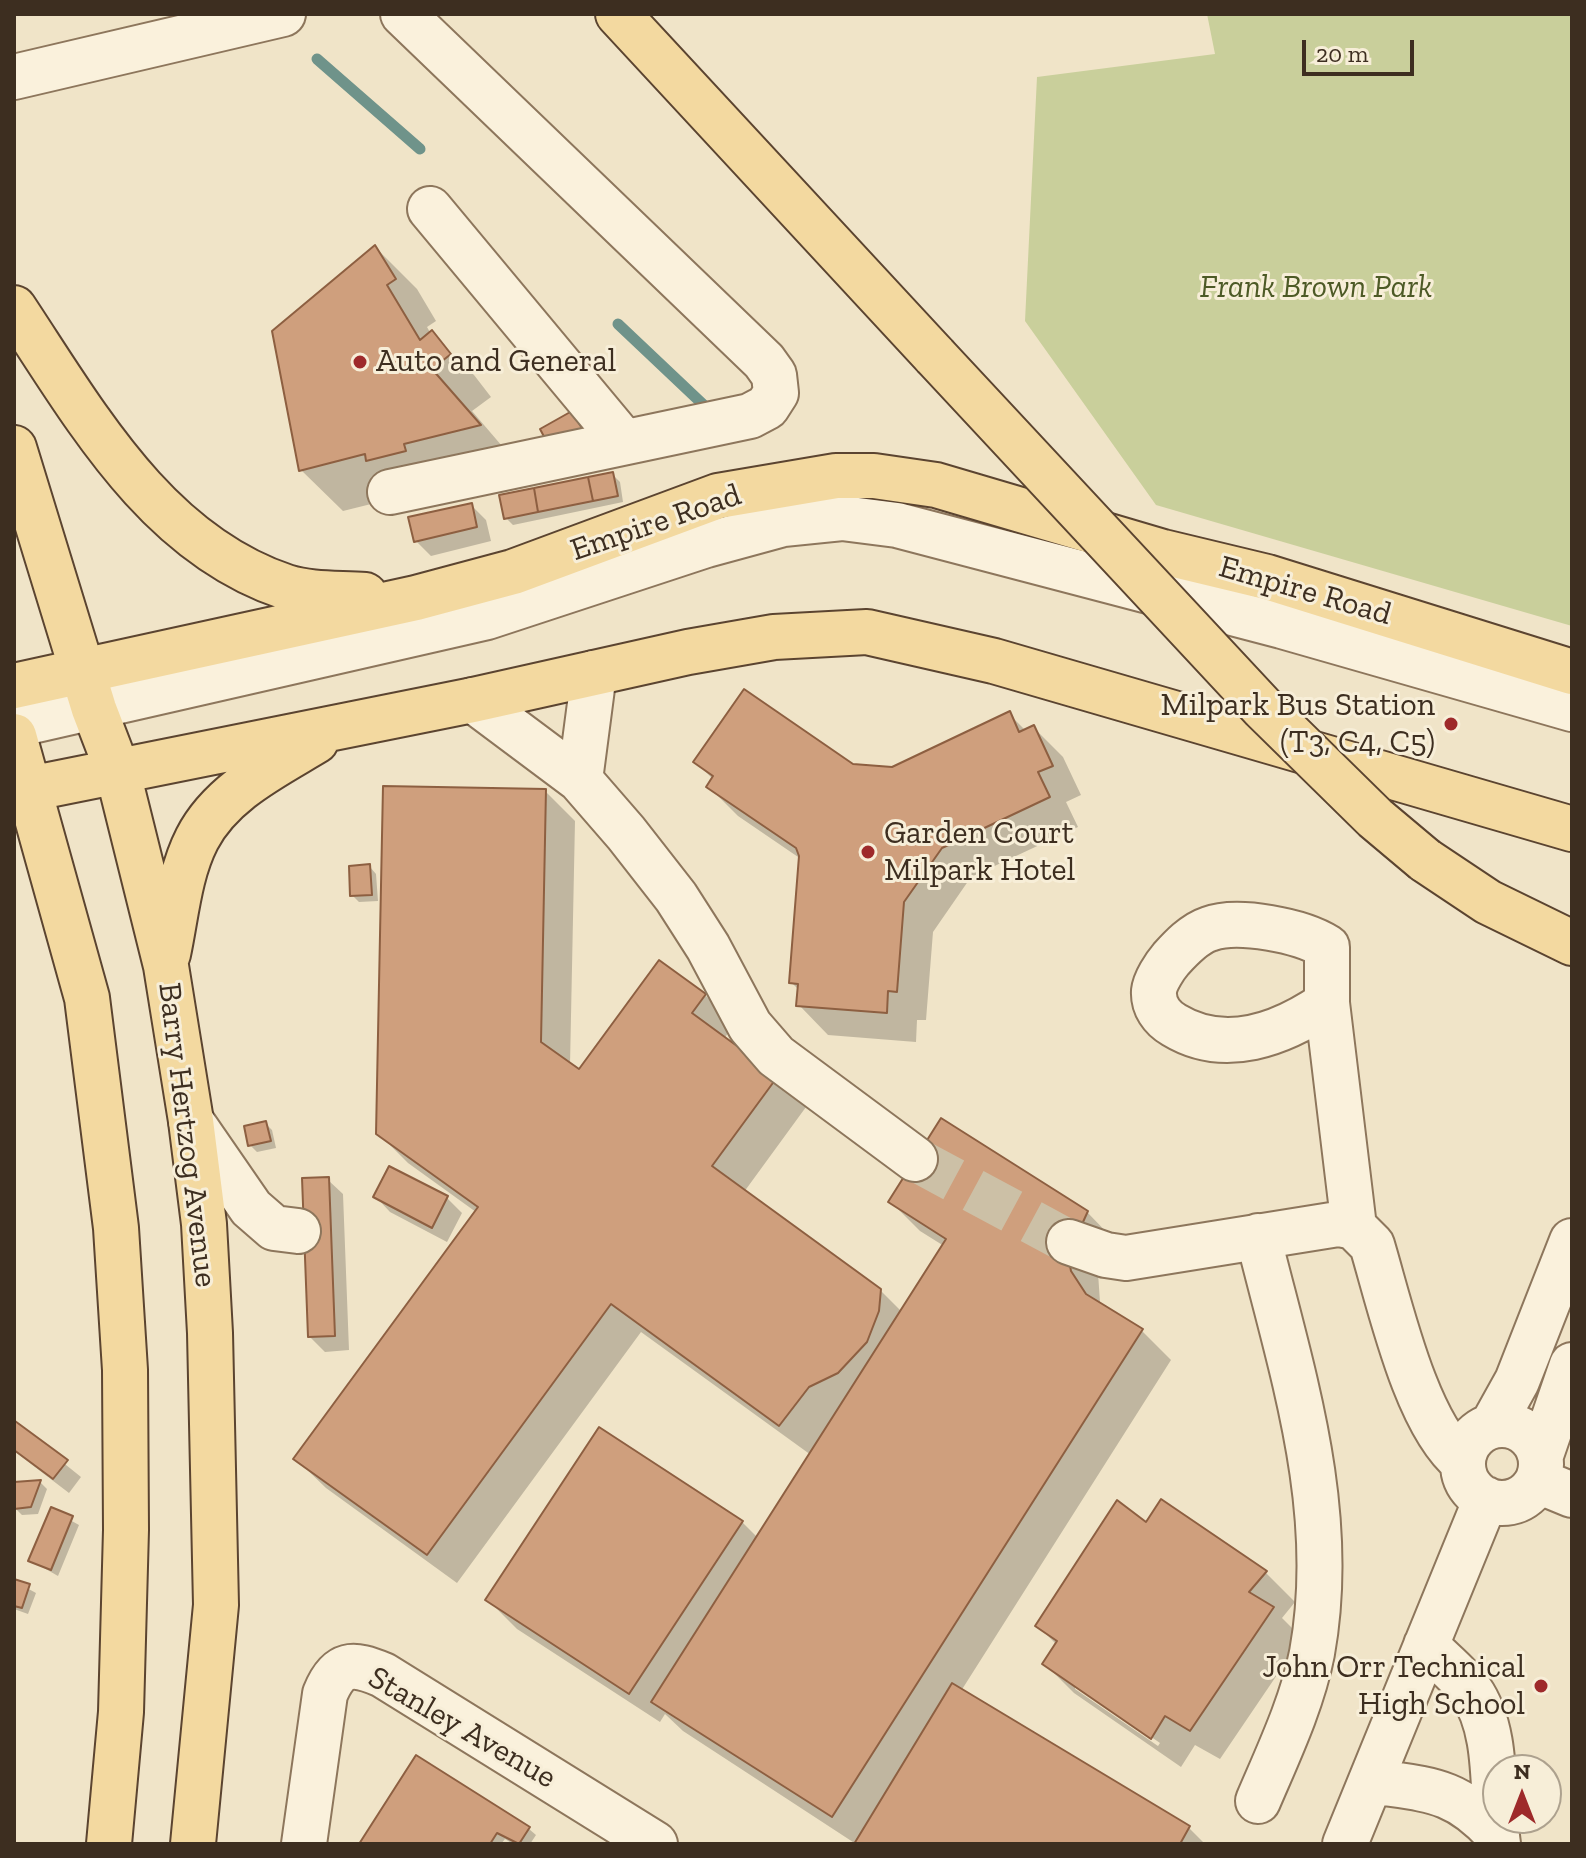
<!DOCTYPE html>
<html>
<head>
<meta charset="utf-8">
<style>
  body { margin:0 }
  #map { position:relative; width:1586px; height:1858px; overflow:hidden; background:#f0e4c8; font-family:"Zilla Slab",serif }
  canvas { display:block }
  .frame { position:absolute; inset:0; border:16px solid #3d2e20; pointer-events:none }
  .north { position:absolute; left:1482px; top:1754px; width:80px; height:80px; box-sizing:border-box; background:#f7eed8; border:2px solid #ada18e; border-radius:50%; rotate:0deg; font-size:22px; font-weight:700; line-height:32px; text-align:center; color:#3d2e20 }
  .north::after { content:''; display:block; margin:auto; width:28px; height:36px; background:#9e2a2b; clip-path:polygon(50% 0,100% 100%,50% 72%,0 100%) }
  .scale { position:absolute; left:1302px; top:40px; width:112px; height:36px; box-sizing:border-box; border:4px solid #3d2e20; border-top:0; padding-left:10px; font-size:24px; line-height:28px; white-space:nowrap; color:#3d2e20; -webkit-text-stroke:6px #f7eed8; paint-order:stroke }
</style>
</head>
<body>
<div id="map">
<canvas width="1586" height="1858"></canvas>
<div class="frame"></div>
<div class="north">N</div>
<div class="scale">20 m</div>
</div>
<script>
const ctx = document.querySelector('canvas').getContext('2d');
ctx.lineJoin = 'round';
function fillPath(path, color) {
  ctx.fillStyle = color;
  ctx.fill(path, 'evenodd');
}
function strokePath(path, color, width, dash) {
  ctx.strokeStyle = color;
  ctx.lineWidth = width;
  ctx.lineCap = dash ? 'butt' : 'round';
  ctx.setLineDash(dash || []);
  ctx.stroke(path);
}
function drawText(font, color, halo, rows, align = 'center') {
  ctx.font = font + ' "Zilla Slab",serif';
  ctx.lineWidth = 6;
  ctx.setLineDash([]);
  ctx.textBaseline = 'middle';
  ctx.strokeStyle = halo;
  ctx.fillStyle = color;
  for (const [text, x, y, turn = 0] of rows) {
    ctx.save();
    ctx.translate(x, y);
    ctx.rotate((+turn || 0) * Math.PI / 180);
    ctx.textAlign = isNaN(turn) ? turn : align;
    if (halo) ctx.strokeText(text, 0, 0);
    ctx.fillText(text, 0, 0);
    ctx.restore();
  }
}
fillPath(new Path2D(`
  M 1207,14 L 1572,14 L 1572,626 L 1156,505 L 1025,321 L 1037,77 L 1215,54 Z`), '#c9cf9b');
fillPath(new Path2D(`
  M 375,247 L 417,289 L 436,321 L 427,327 L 431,334 L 474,375 L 491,397 L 472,411 L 520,467 L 343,511 L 301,470 Z
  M 613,475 L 620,482 L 623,502 L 513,525 L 506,518 Z
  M 471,505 L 486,520 L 491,541 L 431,556 L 416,541 Z
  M 1009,714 L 1026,731 L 1033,727 L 1063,757 L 1081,795 L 1066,802 L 1078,827 L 971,877 L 933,932 L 926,1020 L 917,1020 L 916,1042 L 828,1035 L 799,1005 L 800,991 L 791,982 L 801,859 L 738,816 L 708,786 L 713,779 L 695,762 L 892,769 Z
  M 545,791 L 575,821 L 570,1065 L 579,1072 L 705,995 L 734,1024 L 724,1039 L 777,1078 L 806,1107 L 744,1192 L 880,1290 L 902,1312 L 944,1246 L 920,1231 L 890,1201 L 1087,1212 L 1116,1242 L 1098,1273 L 1100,1302 L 1142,1331 L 1171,1360 L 961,1691 L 1189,1828 L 1205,1844 L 856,1844 L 683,1731 L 665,1714 L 660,1722 L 517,1629 L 488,1600 L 742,1522 L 758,1538 L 811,1455 L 641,1332 L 457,1583 L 326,1488 L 296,1459 L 476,1212 L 408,1163 L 378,1133 Z
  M 370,867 L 376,874 L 378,901 L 359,902 L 352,895 Z
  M 265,1123 L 272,1130 L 276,1148 L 257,1152 L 250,1145 Z
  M 328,1180 L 343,1194 L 349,1350 L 325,1352 L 310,1337 Z
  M 376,1197 L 447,1198 L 462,1213 L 447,1242 L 390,1212 Z
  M 15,1424 L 81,1477 L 69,1493 L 14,1451 Z
  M 40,1482 L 47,1489 L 38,1514 L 22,1515 L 15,1508 L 14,1484 Z
  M 52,1510 L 79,1525 L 58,1576 L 30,1560 Z
  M 1146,1525 L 1265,1572 L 1295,1602 L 1282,1618 L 1302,1638 L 1220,1759 L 1195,1745 L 1181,1767 L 1074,1693 L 1045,1664 L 1057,1645 L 1038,1626 ZM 1075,1684 L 1160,1743 L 1158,1746 L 1075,1689 Z
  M 14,1581 L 36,1593 L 28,1614 L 14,1609 Z
  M 529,1829 L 536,1835 L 530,1844 L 513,1844 L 505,1839 L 501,1844 L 361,1844 Z`), '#0003');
strokePath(new Path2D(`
  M 317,59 L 420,149
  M 618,324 L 710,411`), '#6f938a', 11);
const building = new Path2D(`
  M 375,245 L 396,279 L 387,285 L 420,340 L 432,330 L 451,354 L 432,369 L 481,425 L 404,444 L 406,451 L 366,461 L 365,454 L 299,471 L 272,331 Z
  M 572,411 L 583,430 L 550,448 L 540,429 Z
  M 613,472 L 618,496 L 593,501 L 588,477 Z
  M 588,477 L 593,501 L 538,512 L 534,488 Z
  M 534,488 L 538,512 L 504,519 L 499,495 Z
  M 472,503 L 477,527 L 414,542 L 408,517 Z
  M 744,689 L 853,764 L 892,767 L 1010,711 L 1019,732 L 1034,725 L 1053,766 L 1038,772 L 1050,797 L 942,848 L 904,902 L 897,992 L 888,991 L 887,1013 L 796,1006 L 798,984 L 789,983 L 799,856 L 796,848 L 706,787 L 713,776 L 693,762 Z
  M 383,786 L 546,789 L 541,1042 L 579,1069 L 659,960 L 706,994 L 692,1013 L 778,1076 L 712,1166 L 881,1289 L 879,1311 L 867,1342 L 838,1373 L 809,1387 L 779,1426 L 611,1304 L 427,1555 L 293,1459 L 478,1207 L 376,1134 Z
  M 370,864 L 372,895 L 350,896 L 349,866 Z
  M 941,1118 L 1088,1211 L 1068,1255 L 1071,1271 L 1086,1294 L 1143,1329 L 832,1817 L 651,1702 L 946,1239 L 888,1202 Z
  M 266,1121 L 271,1141 L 248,1146 L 244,1126 Z
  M 389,1166 L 448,1196 L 432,1228 L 373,1197 Z
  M 329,1177 L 335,1336 L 308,1337 L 302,1178 Z
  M 15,1421 L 68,1460 L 53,1479 L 14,1450 Z
  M 599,1427 L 743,1521 L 629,1694 L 485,1600 Z
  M 41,1480 L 31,1507 L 14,1509 L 14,1482 Z
  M 1161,1499 L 1267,1571 L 1249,1592 L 1274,1607 L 1190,1731 L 1165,1716 L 1151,1739 L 1042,1664 L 1057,1641 L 1035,1626 L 1117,1500 L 1146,1522 Z
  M 51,1507 L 73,1516 L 51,1570 L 28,1561 Z
  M 14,1579 L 30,1584 L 22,1608 L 14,1606 Z
  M 952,1683 L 1190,1826 L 1180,1844 L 854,1844 Z
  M 416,1755 L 530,1827 L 519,1844 L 497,1833 L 490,1844 L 359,1844 Z`);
fillPath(building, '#cf9f7d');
strokePath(building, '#8d5f41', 2);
strokePath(new Path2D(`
  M 915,1159 L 1069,1242`), '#ccc0a6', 44, [44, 22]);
const minor = new Path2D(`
  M 14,77 L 283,14
  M 430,209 L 624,442
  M 390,492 L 750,416 L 767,407 L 776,393 L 774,375 L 764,361 L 403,14
  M 473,700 L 580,780 L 626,833 L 676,897 L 708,947 L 750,1026 L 776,1056 L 915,1159
  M 14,725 L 487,617 L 706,545 L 783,524 L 842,518 L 897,525 L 1282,626 L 1572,709
  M 580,780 L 594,673
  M 1327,1003 L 1327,947 C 1302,931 1238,918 1209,929 C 1194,934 1181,948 1171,959 C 1165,966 1155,981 1154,991 C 1153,1006 1162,1018 1174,1025 C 1225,1056 1282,1034 1327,1003 L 1354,1227
  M 191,1121 L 251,1208 L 274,1228 L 298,1231
  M 1258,1236 C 1292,1373 1338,1510 1312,1653 C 1302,1704 1278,1754 1258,1801
  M 1069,1242 L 1106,1255 L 1126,1258 L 1338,1224 L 1354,1227 L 1372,1245 C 1390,1305 1416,1424 1463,1462
  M1463 1464a39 39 0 1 1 78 0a39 39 0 1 1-78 0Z
  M 1492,1426 L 1517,1381 L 1572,1241
  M 1541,1455 L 1572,1365
  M 1538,1481 L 1572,1495
  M 1426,1645 C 1440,1660 1459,1674 1470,1690 C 1500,1732 1491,1796 1498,1844
  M 1371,1781 C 1428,1790 1455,1788 1496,1833
  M 304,1844 L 325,1694 C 338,1662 352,1662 383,1675 L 655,1844
  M 1345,1844 L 1486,1499`);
const major = new Path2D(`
  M 618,14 L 935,356
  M 14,308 C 85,415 156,544 286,587 C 311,595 340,593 365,595
  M 14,448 L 94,709 L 117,769 L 166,966 L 191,1121 L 204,1224 L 210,1333 L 216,1605 L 193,1844
  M 14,686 L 416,598 L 513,572 L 718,496 L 836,476 L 874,476 L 936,485 L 1163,552 L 1267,577 L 1572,672
  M 14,736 L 87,998 L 116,1228 L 125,1370 L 126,1530 L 121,1712 L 109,1844
  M 14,792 L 473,700 L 688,652 L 774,637 L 867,632 L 994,661 L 1572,829
  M 1425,860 L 1488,902 L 1572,943
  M 168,954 C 176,917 179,874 197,839 C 221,792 273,767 316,741`);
strokePath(minor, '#8d765c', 48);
strokePath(major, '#5b4430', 48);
strokePath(minor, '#faf1dc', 44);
strokePath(major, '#f3d9a0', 44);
const majorBridge = new Path2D(`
  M 935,356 L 1263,708 L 1375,818 L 1425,860`);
strokePath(majorBridge, '#5b4430', 48, []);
strokePath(majorBridge, '#f3d9a0', 44);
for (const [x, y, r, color] of [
  [360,362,8,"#9e2a2b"],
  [1451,724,8,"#9e2a2b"],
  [868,852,8,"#9e2a2b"],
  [1541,1686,8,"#9e2a2b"]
]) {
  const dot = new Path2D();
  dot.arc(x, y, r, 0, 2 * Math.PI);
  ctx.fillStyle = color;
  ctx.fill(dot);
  strokePath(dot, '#f7eed8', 3);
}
drawText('italic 32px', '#4d5a26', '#f7eed8', [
  ["Frank Brown Park",1316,288]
]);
drawText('32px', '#3d2e20', '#f7eed8', [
  ["Auto and General",376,362],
  ["Milpark Bus Station",1435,706,"right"],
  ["(T3, C4, C5)",1435,743,"right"],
  ["Garden Court",884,834],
  ["Milpark Hotel",884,871],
  ["John Orr Technical",1525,1668,"right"],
  ["High School",1525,1705,"right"]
], 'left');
drawText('32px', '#3d2e20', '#f7eed8', [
  ["Empire Road",656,523,-19],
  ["Empire Road",1305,591,16],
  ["Barry Hertzog Avenue",187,1135,83],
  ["Stanley Avenue",462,1728,30]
]);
</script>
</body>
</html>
